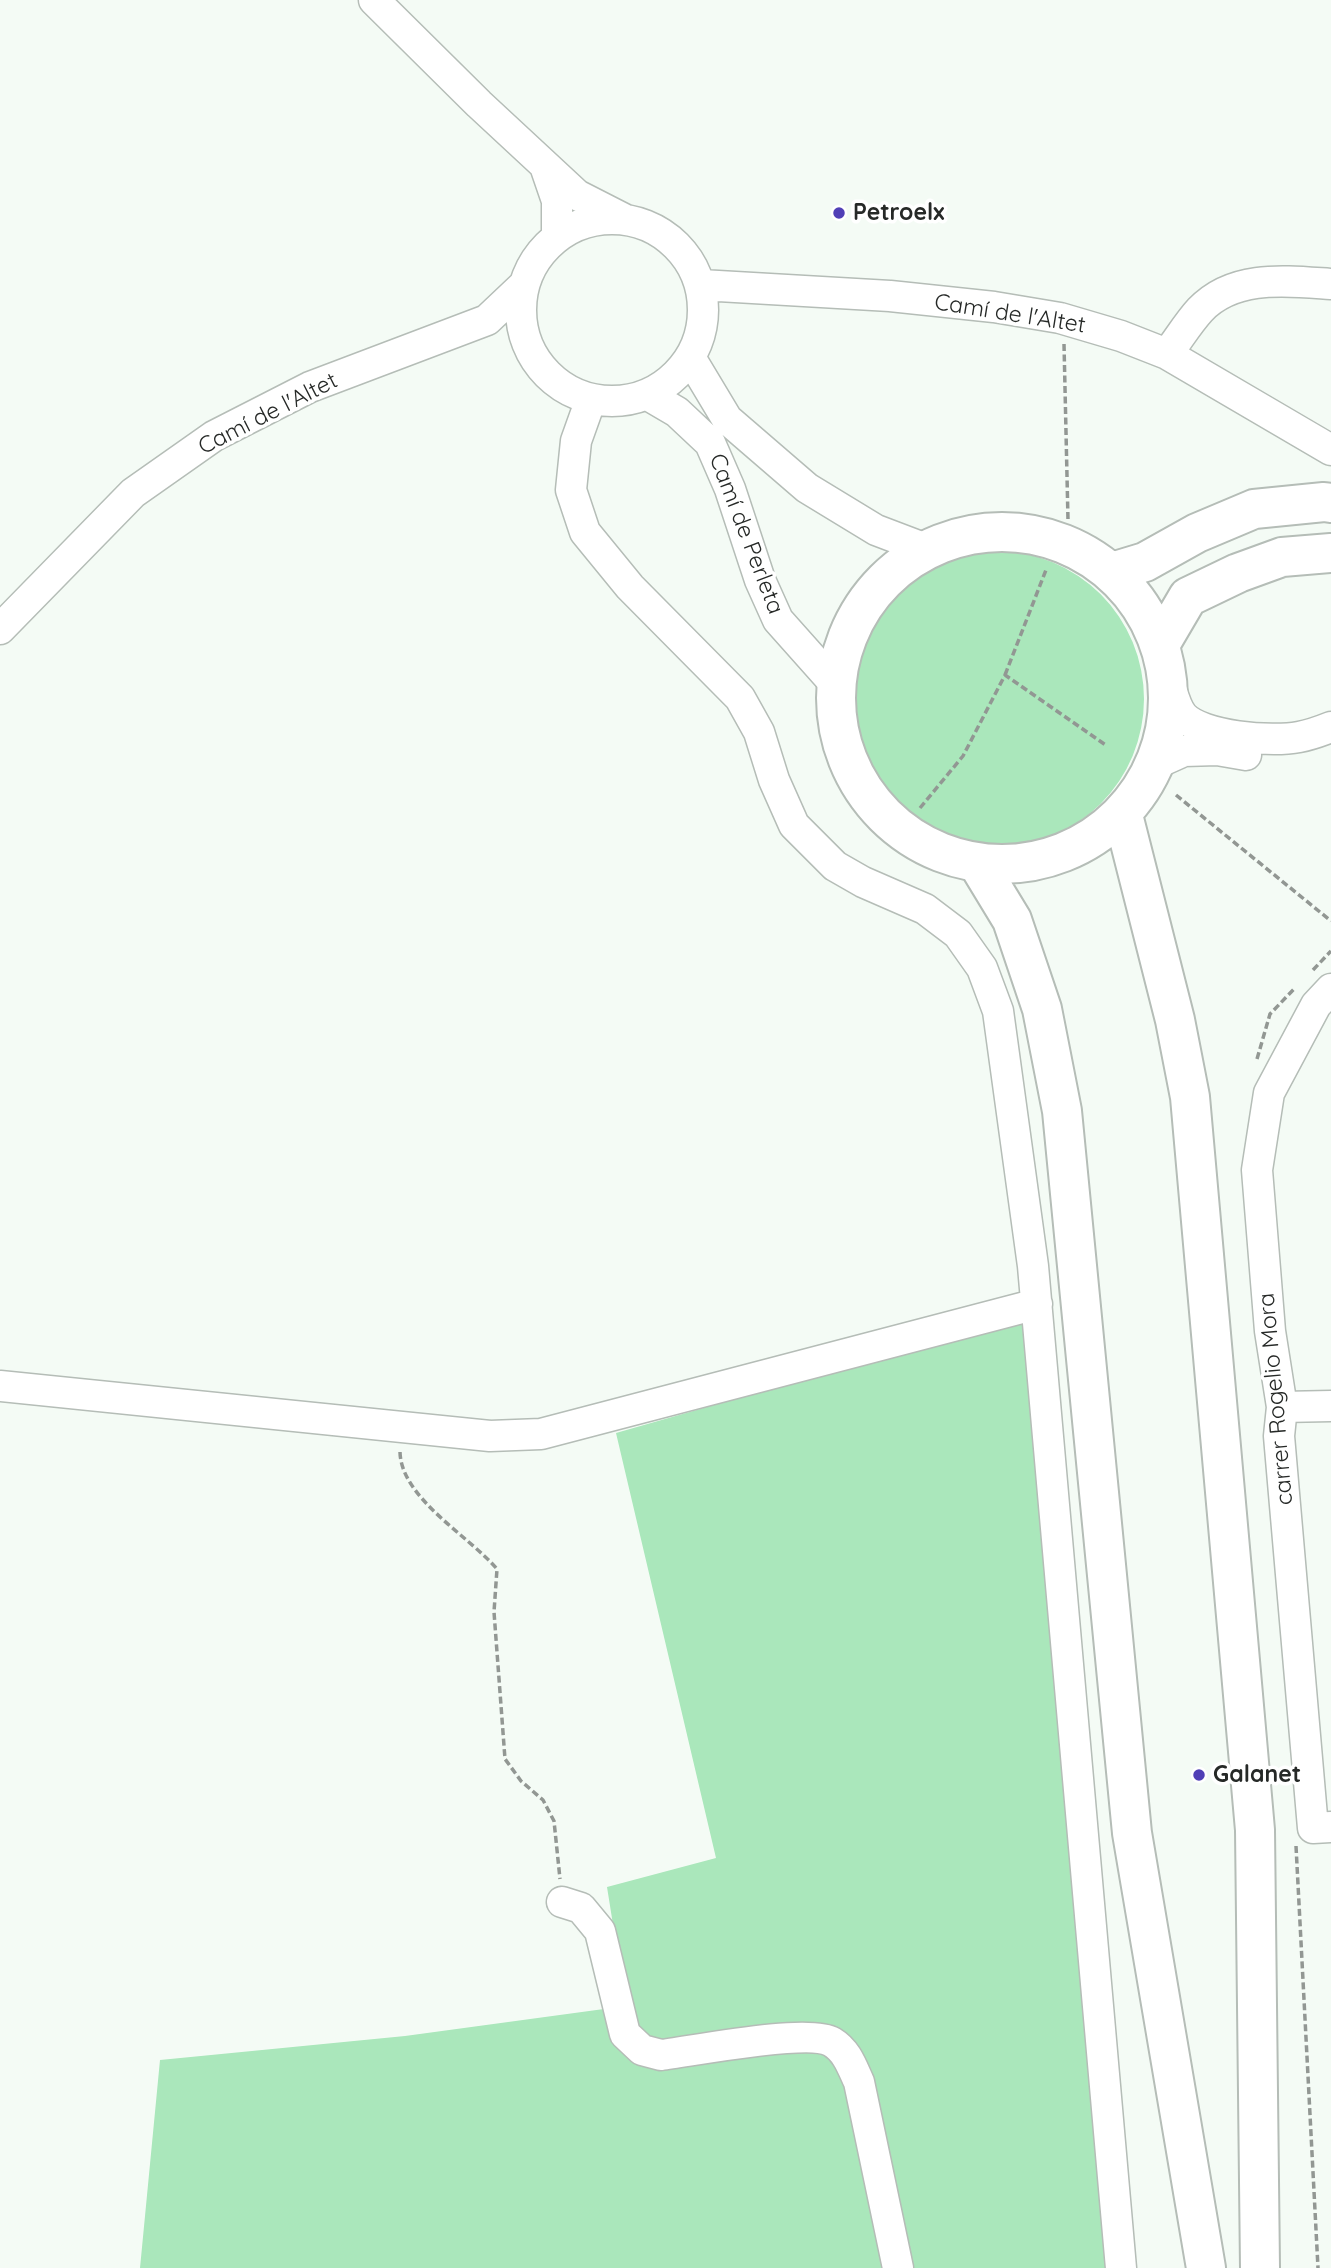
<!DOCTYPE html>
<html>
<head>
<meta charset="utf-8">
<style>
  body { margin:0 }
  canvas { display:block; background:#f4fbf5 }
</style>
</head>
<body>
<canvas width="1331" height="2268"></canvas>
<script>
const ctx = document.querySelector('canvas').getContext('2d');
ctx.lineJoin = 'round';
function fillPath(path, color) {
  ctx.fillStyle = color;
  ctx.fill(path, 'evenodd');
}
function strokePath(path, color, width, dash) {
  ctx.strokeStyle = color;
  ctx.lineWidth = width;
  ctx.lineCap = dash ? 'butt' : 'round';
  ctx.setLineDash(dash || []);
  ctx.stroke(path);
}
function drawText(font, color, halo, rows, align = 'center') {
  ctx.font = font + ' Quicksand,sans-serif';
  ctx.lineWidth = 7;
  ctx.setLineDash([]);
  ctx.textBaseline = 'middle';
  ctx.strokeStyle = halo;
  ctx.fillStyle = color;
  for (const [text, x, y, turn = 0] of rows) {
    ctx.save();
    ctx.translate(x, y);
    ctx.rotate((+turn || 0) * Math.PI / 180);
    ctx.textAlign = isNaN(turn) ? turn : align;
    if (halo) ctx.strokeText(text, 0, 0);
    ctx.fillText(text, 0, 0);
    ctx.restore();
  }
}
fillPath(new Path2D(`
  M848 699a148 148 0 1 1 296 0a148 148 0 1 1-296 0Z
  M 1026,1316 L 1110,2268 L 140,2268 L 160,2060 L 405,2036 L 626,2006 L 607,1887 L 716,1858 L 616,1433 Z`), '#aae7bb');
const minor = new Path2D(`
  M 374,0 L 479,104 L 577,195 L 624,219
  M 545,166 L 557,201 L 557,237
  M521 310a91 91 0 1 1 182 0a91 91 0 1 1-182 0Z
  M 701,285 L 890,296 L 994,307 L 1060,318 L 1121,336 L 1167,354 L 1331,450
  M 1167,354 C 1178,340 1188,323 1200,310 C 1234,274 1287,281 1331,284
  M 691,359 L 727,419 L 807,488 L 876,530 L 926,549
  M 648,395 L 677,412 L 710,443 L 730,489 L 760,580 L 778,620 L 835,684
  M 591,399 L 576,441 L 571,490 L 585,532 L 630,587 L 740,698 L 759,732 L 774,780 L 794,825 L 835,866 L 863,882 L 925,909 L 958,934 L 982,968 L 998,1011 L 1033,1266 L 1121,2268
  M 0,629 L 133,493 L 214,436 L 310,387 L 487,320 L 524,285
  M 1170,685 C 1173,695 1176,708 1183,716 C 1202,737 1272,742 1299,737 C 1310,735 1321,731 1331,727
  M 1155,764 L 1184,751 L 1217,750 L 1246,755
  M 1331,989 L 1316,1005 L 1269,1093 L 1257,1170 L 1270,1331 L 1282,1407 L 1279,1436 L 1313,1828 L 1331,1827
  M 0,1386 L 490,1436 L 541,1434 L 1037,1304
  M 1282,1407 L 1331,1406
  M 562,1902 L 581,1908 L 600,1931 L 625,2034 L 642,2050 L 661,2055 C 693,2051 809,2028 832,2042 C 847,2051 852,2067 859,2082 L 898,2268`);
const highway = new Path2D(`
  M836 698a166 166 0 1 1 332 0a166 166 0 1 1-332 0Z
  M 1112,572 L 1145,562 L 1197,533 L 1254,509 L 1324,502 L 1331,503
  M 1161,643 L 1188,597 L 1238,573 L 1282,557 L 1331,553
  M 1123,815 L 1175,1020 L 1190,1097 L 1255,1830 L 1260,2268
  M 978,864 L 1012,920 L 1042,1009 L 1062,1111 L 1132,1833 L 1206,2268`);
strokePath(minor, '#b5bdb7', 33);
strokePath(highway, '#b5bdb7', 42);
strokePath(new Path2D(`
  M 1064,344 L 1068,520
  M 1005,675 L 1046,570
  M 1176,795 L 1331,921
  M 920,808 L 963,756 L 1005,675 L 1107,746
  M 1313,970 L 1331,951
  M 1257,1059 L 1270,1014 L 1295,988
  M 400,1452 C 401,1498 469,1536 497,1569 L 494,1612 L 505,1759 L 521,1781 L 543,1800 L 554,1821 L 560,1879
  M 1296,1846 L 1318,2268`), '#929793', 3.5, [7, 3.5]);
strokePath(minor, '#fff', 30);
strokePath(highway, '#fff', 38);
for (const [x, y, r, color] of [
  [839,213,7,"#503fb6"],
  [1199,1775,7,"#503fb6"]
]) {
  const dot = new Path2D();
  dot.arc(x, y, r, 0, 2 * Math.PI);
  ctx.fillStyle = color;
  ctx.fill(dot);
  strokePath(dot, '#fff', 2.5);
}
drawText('bold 23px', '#262927', '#fff', [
  ["Petroelx",853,213],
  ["Galanet",1213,1775]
], 'left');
drawText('23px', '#262927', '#fff', [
  ["Camí de l'Altet",1010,314,9],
  ["Camí de l'Altet",268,414,-27],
  ["Camí de Perleta",746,534,69],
  ["carrer Rogelio Mora",1276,1399,-95]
]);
</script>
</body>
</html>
